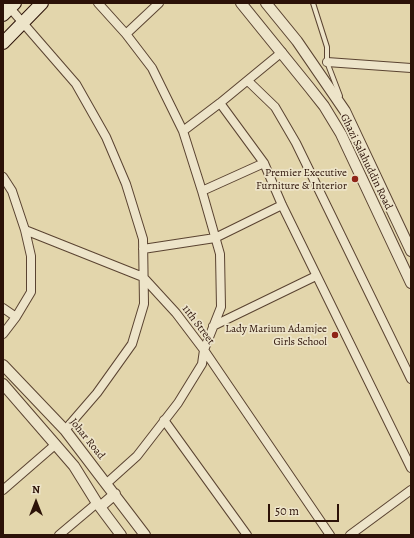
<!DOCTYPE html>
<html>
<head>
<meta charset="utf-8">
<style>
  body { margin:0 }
  #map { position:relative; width:414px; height:538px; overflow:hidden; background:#e3d6ac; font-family:Alegreya,serif }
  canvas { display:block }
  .frame { position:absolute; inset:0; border:4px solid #2c1208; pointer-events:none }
  .north { position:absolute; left:16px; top:482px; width:40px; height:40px; -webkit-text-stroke:3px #ede4c9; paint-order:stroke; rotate:0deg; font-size:11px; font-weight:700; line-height:16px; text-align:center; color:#2c1208 }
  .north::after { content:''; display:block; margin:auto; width:14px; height:18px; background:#2c1208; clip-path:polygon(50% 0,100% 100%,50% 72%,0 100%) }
  .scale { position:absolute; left:268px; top:504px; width:71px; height:18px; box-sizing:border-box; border:2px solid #2c1208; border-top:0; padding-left:5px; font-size:12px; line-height:14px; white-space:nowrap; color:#2c1208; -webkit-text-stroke:3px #ede4c9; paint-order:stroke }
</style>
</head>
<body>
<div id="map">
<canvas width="414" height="538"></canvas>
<div class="frame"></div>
<div class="north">N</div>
<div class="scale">50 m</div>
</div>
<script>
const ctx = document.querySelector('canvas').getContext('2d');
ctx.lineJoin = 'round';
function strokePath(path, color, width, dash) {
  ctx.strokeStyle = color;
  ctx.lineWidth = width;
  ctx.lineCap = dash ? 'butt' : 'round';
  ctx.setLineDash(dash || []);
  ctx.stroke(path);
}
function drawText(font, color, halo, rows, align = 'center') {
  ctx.font = font + ' Alegreya,serif';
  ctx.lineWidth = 3.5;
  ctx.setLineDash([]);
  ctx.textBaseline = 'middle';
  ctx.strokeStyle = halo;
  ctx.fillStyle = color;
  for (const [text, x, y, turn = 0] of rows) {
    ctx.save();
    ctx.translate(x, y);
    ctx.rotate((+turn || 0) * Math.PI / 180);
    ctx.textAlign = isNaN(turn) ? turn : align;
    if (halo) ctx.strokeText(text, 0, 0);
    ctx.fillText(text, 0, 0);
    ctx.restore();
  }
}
const service = new Path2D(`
  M 313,3 L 327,47 L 327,62 L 340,96`);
const minor = new Path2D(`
  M 98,3 L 126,34 L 152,68 L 183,131 L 202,191 L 220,254 L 221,307 L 204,350 L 202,364 L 178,403 L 137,456 L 107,483
  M 3,4 L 10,8 L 76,84 L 106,137 L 126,184 L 143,239 L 144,304 L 132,344 L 97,393 L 65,430
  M 126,34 L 159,3
  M 327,62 L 411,68
  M 248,81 L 275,107 L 296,143 L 411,379
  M 220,103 L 264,163 L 282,205 L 411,468
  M 183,131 L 220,103 L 282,52
  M 3,177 L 12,191 L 25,230 L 31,256 L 31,292 L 16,317 L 3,334
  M 202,191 L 264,163
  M 25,230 L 143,277 L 176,313 L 204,350 L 330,535
  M 143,249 L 215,238 L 282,205
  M 3,308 L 16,317
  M 213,326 L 316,276
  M 164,420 L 247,535
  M 3,490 L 56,444
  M 59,535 L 97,503
  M 350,535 L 411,490`);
const tertiary = new Path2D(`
  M 241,3 L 309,87 L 324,106 L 341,134 L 411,283
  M 266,3 L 297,41 L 345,111 L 411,251
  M 3,365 L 65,430 L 145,535
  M 3,384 L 74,466 L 97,503 L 121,535
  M 100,507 L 115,494`);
const secondary = new Path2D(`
  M 3,15 L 15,3
  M 3,43 L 42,3`);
strokePath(service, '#5a4331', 6);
strokePath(minor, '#5a4331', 10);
strokePath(tertiary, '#5a4331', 12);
strokePath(secondary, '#2c1208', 14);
strokePath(service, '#ede4c9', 4);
strokePath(minor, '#ede4c9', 8);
strokePath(tertiary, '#ede4c9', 10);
strokePath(secondary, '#ede4c9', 12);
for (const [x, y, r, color] of [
  [355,179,4,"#8f2418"],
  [335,335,4,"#8f2418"]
]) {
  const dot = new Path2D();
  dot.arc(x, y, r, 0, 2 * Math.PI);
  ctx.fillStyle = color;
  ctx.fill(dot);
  strokePath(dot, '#ede4c9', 1.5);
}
drawText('11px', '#2c1208', '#ede4c9', [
  ["Ghazi Salahuddin Road",366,162,64],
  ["11th Street",198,325,53],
  ["Johar Road",87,439,51]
]);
drawText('11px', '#2c1208', '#ede4c9', [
  ["Premier Executive",347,173],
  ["Furniture & Interior",347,186],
  ["Lady Marium Adamjee",327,329],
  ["Girls School",327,342]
], 'right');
</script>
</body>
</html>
